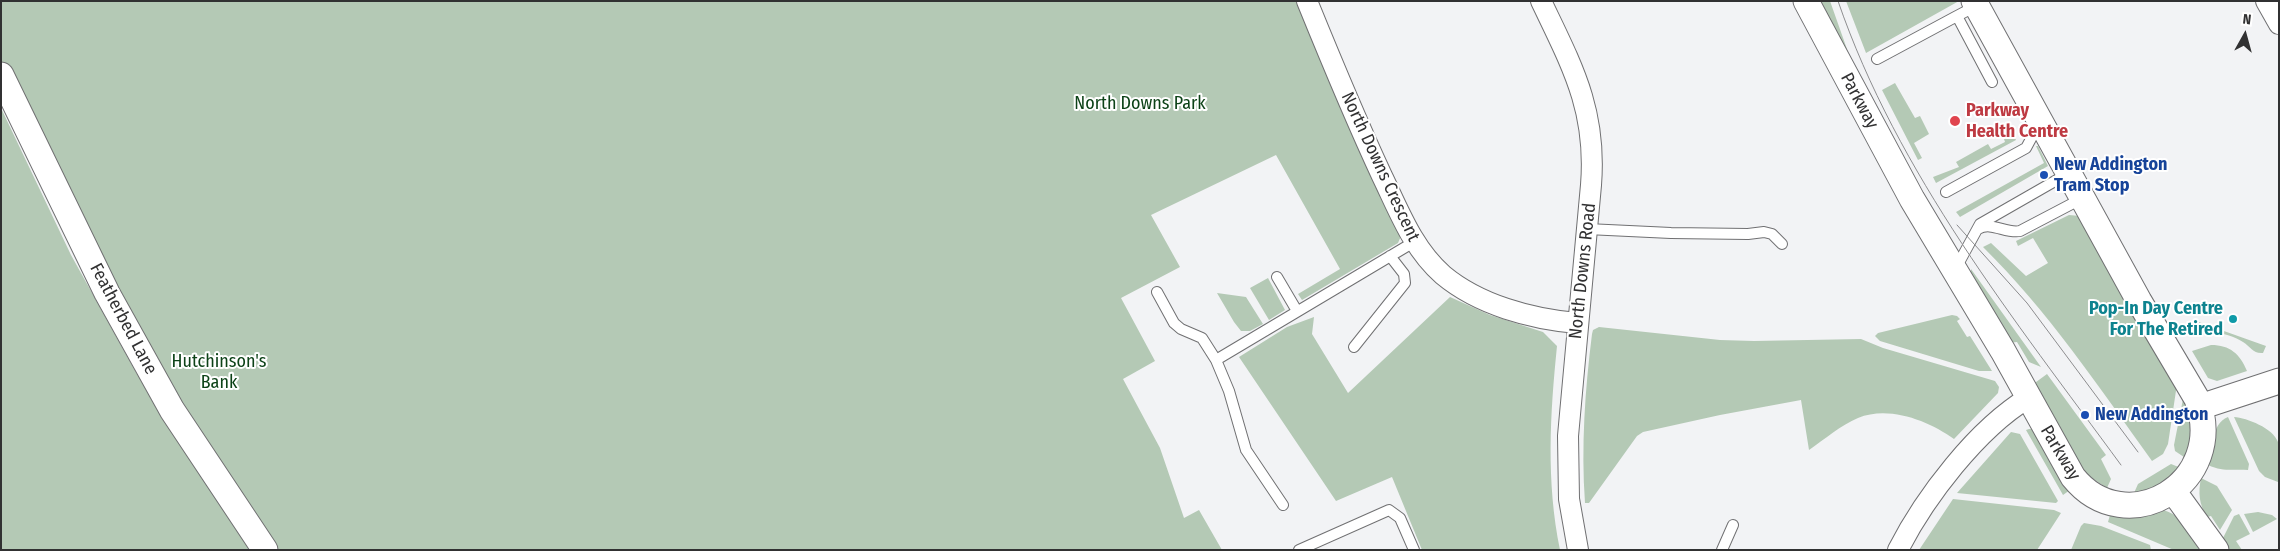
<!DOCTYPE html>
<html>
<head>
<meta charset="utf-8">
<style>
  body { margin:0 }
  #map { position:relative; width:2280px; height:551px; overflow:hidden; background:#f2f3f5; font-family:"Fira Sans Condensed",sans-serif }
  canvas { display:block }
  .frame { position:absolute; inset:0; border:2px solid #313132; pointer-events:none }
  .north { position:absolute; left:2220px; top:10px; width:50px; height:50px; -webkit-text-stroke:4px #fff; paint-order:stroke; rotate:7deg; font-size:14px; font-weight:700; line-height:20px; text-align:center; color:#313132 }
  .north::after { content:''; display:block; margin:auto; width:18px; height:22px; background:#313132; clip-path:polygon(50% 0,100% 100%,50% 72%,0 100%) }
</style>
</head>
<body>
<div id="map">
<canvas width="2280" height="551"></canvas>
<div class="frame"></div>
<div class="north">N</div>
</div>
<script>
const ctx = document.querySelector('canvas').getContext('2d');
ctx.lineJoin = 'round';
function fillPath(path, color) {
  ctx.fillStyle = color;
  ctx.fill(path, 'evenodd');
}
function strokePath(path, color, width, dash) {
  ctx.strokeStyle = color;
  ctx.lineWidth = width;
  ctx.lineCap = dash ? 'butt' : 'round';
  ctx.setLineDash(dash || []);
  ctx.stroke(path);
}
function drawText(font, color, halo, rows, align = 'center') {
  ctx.font = font + ' "Fira Sans Condensed",sans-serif';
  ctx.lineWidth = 4;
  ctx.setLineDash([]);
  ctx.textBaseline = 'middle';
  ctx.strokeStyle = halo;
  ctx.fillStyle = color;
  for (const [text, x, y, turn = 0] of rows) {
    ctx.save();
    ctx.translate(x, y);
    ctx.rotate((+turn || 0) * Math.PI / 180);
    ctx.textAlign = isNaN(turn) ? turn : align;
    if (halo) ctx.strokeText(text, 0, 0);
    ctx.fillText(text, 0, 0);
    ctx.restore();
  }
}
fillPath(new Path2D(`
  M 1,1 L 1297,1 L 1401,236 L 1398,243 L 1302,300 L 1298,294 L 1340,269 L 1276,155 L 1151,215 L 1180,267 L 1121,298 L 1155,361 L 1123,379 L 1160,448 L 1184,518 L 1199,510 L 1222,550 L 278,550 L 178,401 L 114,284 L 1,61 Z
  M 1816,1 L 1830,1 L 1848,52 L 1847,55 Z
  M 1846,1 L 1959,1 L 1866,53 Z
  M 1895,83 L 1915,118 L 1920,116 L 1929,134 L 1914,143 L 1922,158 L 1918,160 L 1882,90 Z
  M 1,108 L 71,255 L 137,374 L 252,550 L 1,550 Z
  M 2013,134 L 2016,140 L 1936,183 L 1933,177 L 1959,167 L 1956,162 L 1988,144 L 1991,149 L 2005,142 L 2004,139 Z
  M 2036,146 L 2038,146 L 2048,166 L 1960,217 L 1956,212 L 2044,163 Z
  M 2069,215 L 2080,216 L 2177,384 L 2168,444 L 2163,454 L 2152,461 C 2099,387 2048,311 1983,247 L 1991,243 L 2026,276 L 2048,263 L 2033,238 L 2018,246 L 2016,241 Z
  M 1971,269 L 2041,367 L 2029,362 L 2017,342 L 2007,343 L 1971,276 Z
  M 1268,278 L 1285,310 L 1269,320 L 1250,288 Z
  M 1217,293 L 1246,297 L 1263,324 L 1250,331 L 1241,331 L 1234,322 Z
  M 1450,297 L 1490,315 L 1543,332 L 1557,346 C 1550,415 1546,481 1560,550 L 1422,550 L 1392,477 L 1336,501 L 1239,357 L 1287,327 L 1314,317 L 1312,334 L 1348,393 Z
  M 1952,315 L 1957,316 L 1960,319 L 1957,321 L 1967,337 L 1970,336 L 1992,371 L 1979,371 L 1880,341 L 1875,336 L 1878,333 Z
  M 2193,320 L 2266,346 L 2263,353 C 2253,354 2251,347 2243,342 C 2230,334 2216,331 2201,335 Z
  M 1599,327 L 1720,340 L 1754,341 L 1861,339 L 1883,348 L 1995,381 L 1999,387 L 1998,393 L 1954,439 C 1929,421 1889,405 1858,418 C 1841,425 1825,439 1809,450 L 1801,400 L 1720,415 L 1643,432 L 1637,436 L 1589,503 L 1585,503 C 1581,446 1585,390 1592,334 L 1593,330 Z
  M 2211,345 C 2230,345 2240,354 2247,371 L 2217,381 L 2208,378 L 2192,351 Z
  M 2047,374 L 2106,455 L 2101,459 L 2111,479 L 2107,488 L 2084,473 L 2032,385 Z
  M 2183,399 C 2192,418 2197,438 2184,457 L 2175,451 L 2174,445 Z
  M 2228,417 L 2249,464 L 2248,470 C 2232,469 2223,472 2208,465 C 2214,449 2210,424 2228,417 Z
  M 2234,417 C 2247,418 2273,428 2278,442 C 2280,449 2279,473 2278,482 L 2265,477 L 2259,471 Z
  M 2029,429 L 2034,429 L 2070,490 L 2063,495 L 2026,430 Z
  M 2011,432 L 2020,434 L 2058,501 L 2056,503 L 1957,493 Z
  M 2171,464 L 2181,468 C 2167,482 2153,489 2134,493 L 2138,484 Z
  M 2201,478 L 2217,486 L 2232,510 L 2220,530 L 2211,516 L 2207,517 C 2199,504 2198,493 2201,478 Z
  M 1953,499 L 2054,510 L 2061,513 L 2037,550 L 1919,550 Z
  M 2161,510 C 2181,512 2191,535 2201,550 L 2174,550 L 2108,522 L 2110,515 Z
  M 2258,512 L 2272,515 L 2277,519 L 2253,532 L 2244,514 Z
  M 2239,514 L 2250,534 L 2236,541 L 2242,550 L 2229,550 L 2222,540 L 2234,516 Z
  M 2084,523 L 2101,526 L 2150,545 L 2151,550 L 2071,550 L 2081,526 Z`), '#b4c9b5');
const service = new Path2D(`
  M 1976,6 L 1957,16 L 1992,82
  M 1877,59 L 1957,16
  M 1946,192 L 2026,148 L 2033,135 L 2044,128
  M 1587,229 L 1671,233 L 1748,234 L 1764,232 L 1772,234 L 1782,244
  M 1978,229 C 1991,221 2006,234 2020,231 L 2083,198
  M 1956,268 L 1980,224 L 2069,173
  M 1277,277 L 1297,311
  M 1157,292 L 1174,323 L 1181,329 L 1202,338 L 1216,360
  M 1354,347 L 1405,283 L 1404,274 L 1390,256
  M 1283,505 L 1246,450 L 1229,391 L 1216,360 L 1414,242
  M 1299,550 L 1389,510 L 1400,518 L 1414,550
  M 1722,550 L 1733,525`);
const minor = new Path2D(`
  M 1307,1 C 1331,60 1355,118 1382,176 C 1399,211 1413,249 1443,275 C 1479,305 1531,319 1577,323
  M 1541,1 C 1572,66 1597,110 1591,185 L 1568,436 L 1569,499 L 1578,550
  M 2266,1 L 2279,24
  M 1898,550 C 1925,497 1977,429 2028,398`);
const tertiary = new Path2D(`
  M 1806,1 L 1912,199 L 2003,351 L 2073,477 C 2126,543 2229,483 2197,399 L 2139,301 L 1974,1
  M 1,75 L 107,293 L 172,410 L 265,550
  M 2200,407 L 2279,381
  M 2174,492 L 2216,550`);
strokePath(service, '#707072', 12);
strokePath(minor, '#707072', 22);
strokePath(tertiary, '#707072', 27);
strokePath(service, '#fff', 10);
strokePath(minor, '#fff', 20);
strokePath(tertiary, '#fff', 25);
strokePath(new Path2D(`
  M 1838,1 C 1898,175 2014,319 2121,465
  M 1957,225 L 2027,303 L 2138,452`), '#8d8d8f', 1);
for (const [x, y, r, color] of [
  [1955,121,6,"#e0444e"],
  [2044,175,5,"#1a4fb4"],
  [2233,319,5,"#0f9aa8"],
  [2085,415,5,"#1a4fb4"]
]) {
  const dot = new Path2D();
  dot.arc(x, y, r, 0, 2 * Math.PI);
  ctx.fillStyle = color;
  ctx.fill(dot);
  strokePath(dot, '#fff', 2);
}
drawText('18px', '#313132', '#fff', [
  ["Parkway",1859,101,62],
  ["North Downs Crescent",1380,167,65],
  ["North Downs Road",1583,271,-84],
  ["Featherbed Lane",123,319,62],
  ["Parkway",2060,453,59]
]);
drawText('18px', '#0c4217', '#fff', [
  ["North Downs Park",1140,104],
  ["Hutchinson's",219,362],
  ["Bank",219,383]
]);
drawText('bold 18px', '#be3a42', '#fff', [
  ["Parkway",1966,111],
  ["Health Centre",1966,132]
], 'left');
drawText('bold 18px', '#164399', '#fff', [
  ["New Addington",2054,165],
  ["Tram Stop",2054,186],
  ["New Addington",2095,415]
], 'left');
drawText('bold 18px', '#0d838f', '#fff', [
  ["Pop-In Day Centre",2223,309],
  ["For The Retired",2223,330]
], 'right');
</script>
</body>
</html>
